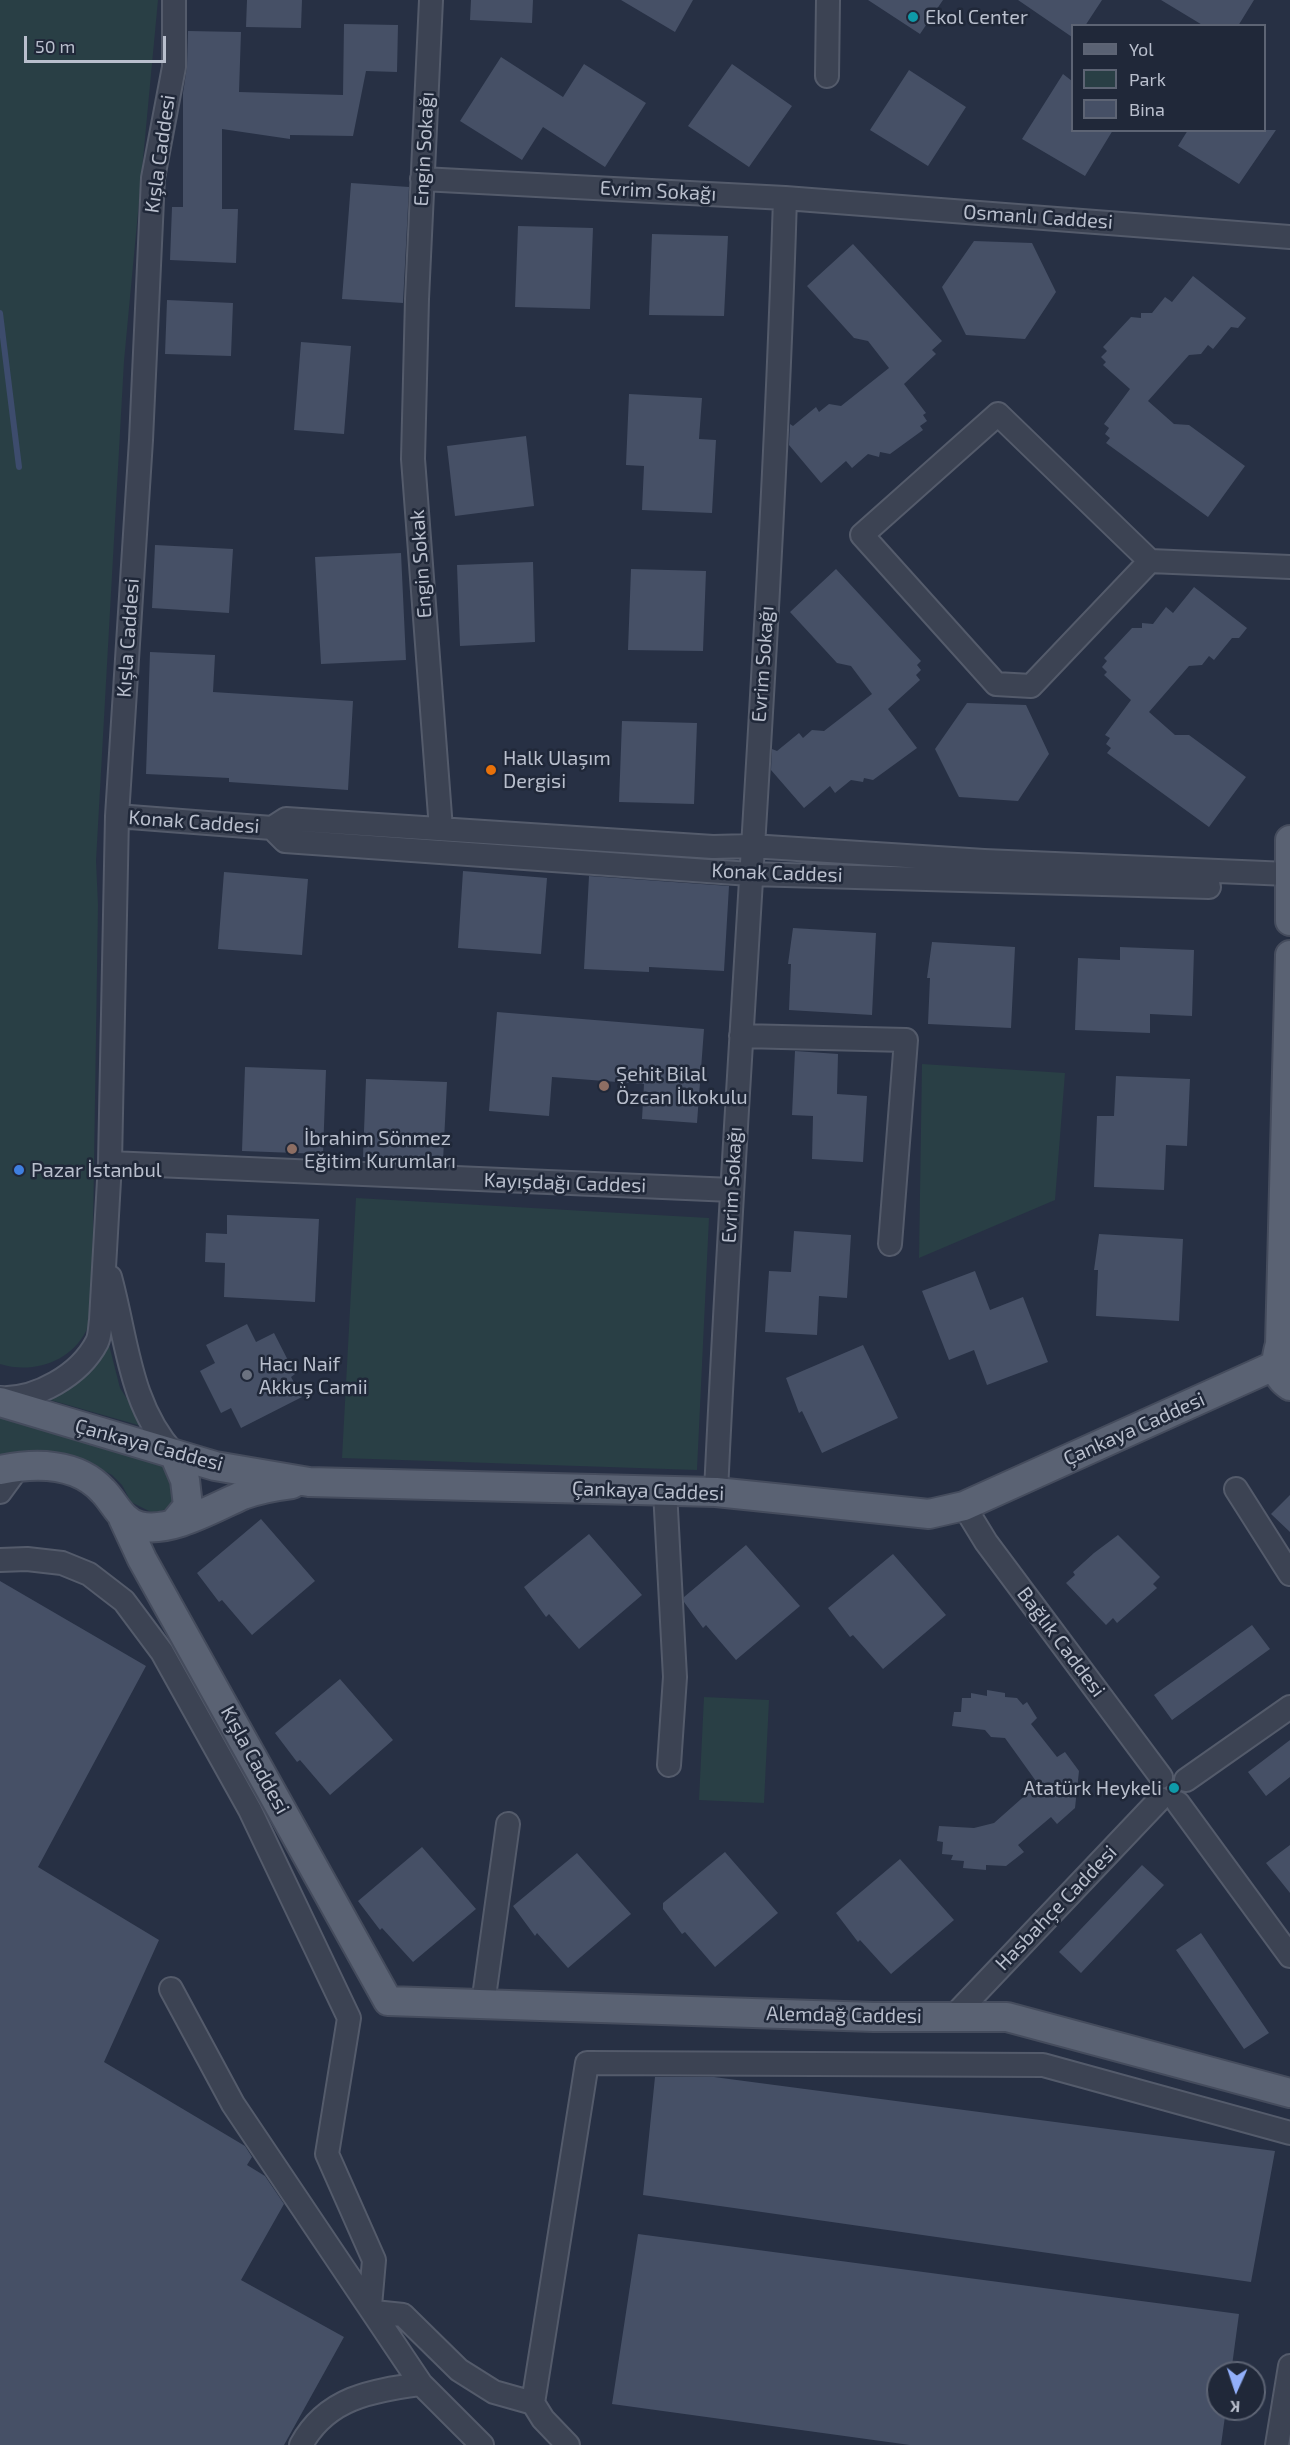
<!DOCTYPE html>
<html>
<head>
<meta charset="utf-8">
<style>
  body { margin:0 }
  #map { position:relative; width:1290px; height:2445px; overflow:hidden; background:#273044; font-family:"Exo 2",sans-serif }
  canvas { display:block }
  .legend { position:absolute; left:1071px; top:24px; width:195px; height:108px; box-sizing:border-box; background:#202839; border:2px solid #5d6474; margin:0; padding:8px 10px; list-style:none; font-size:18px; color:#b9bfcd }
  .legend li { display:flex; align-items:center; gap:12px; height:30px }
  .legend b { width:30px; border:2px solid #5d6474 }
  .north { position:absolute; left:1206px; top:2361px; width:60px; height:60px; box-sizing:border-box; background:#202839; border:2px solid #5d6474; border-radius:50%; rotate:183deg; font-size:16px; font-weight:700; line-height:24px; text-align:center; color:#b9bfcd }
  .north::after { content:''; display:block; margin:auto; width:21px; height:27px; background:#92aff9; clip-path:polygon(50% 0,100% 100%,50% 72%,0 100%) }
  .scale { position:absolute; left:24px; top:36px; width:142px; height:27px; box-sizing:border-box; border:3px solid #b9bfcd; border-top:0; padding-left:8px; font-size:18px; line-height:21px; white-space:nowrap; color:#b9bfcd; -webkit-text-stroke:4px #202839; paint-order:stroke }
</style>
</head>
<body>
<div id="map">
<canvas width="1290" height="2445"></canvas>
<ul class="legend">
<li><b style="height:8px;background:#5a6273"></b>Yol</li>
<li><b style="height:16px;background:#293f45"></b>Park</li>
<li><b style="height:16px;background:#465066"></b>Bina</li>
</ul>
<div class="north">K</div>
<div class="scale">50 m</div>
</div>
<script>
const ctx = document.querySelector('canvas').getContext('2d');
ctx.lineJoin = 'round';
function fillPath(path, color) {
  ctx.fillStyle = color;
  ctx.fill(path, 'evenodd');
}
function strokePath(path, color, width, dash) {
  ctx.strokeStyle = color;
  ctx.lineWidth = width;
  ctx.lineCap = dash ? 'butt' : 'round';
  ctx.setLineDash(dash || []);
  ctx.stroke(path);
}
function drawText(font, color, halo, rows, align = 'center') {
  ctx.font = font + ' "Exo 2",sans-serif';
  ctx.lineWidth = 5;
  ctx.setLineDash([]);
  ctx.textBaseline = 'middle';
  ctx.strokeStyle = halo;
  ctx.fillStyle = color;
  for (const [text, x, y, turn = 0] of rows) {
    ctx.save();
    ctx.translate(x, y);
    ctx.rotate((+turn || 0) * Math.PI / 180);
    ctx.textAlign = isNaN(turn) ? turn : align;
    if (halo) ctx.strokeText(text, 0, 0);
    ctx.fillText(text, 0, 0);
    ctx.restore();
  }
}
fillPath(new Path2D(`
  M 0,0 L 158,0 L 124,361 L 96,861 L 98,905 L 92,1293 C 91,1304 91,1322 86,1331 C 70,1363 31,1374 0,1364 Z
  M 922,1064 L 1065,1073 L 1055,1200 L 919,1258 Z
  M 356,1198 L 709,1218 L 697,1470 L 342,1458 Z
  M 104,1337 L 107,1337 L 120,1388 L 145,1427 L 40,1397 L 89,1372 Z
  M 0,1416 L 166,1467 L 178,1487 L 173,1504 L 167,1509 L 153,1513 L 131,1502 L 122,1485 L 112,1475 L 80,1458 L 66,1455 L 0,1461 Z
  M 704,1697 L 769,1700 L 764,1803 L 699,1800 Z`), '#293f45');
strokePath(new Path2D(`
  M 0,313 L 19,467`), '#3d4c6d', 6);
fillPath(new Path2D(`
  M 247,0 L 302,0 L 301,28 L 246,27 Z
  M 471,0 L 533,0 L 532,23 L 470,20 Z
  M 621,0 L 693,0 L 675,32 Z
  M 868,0 L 943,0 L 920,34 Z
  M 1018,0 L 1102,0 L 1085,26 L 1072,26 L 1072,37 Z
  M 1161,0 L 1254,0 L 1238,26 L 1204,26 Z
  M 344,24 L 398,25 L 397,72 L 366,71 L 353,136 L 290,135 L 290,139 L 222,129 L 222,209 L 238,209 L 236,263 L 170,260 L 172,207 L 183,207 L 183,93 L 187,67 L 188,31 L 241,32 L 239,92 L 343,95 Z
  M 501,57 L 563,97 L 584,64 L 646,103 L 605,167 L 543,127 L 522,160 L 460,121 Z
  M 732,64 L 792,106 L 749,167 L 688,126 Z
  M 909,70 L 966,107 L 928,166 L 870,130 Z
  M 1063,74 L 1072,81 L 1072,130 L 1113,130 L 1085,176 L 1022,139 Z
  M 1188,130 L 1276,130 L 1239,184 L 1178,146 Z
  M 351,183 L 409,187 L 403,303 L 342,299 Z
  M 518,226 L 593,228 L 590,309 L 515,307 Z
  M 652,234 L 728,236 L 724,316 L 649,315 Z
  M 974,241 L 1032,243 L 1056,292 L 1025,339 L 966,335 L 942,287 Z
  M 853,244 L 942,341 L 932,350 L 936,354 L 904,384 L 926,413 L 923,415 L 927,421 L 920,426 L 923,430 L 890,454 L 880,452 L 879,457 L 868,454 L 852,468 L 846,461 L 821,483 L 789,445 L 790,424 L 793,426 L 816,407 L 819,412 L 829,404 L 841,406 L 889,368 L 868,341 L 854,338 L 807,286 Z
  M 1193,276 L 1246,318 L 1238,328 L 1231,327 L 1213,349 L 1208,345 L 1201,354 L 1189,355 L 1148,401 L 1174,424 L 1189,425 L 1245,466 L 1208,517 L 1106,443 L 1110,438 L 1105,434 L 1109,428 L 1104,424 L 1130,389 L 1103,365 L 1106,362 L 1101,357 L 1107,351 L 1103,347 L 1131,317 L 1141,318 L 1141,313 L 1152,313 L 1165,297 L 1172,302 Z
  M 167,300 L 233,303 L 231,356 L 165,354 Z
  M 301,342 L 351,346 L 344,434 L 294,430 Z
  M 629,394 L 702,398 L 699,439 L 716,440 L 712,513 L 642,510 L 644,466 L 626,465 Z
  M 526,436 L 534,506 L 455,516 L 447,446 Z
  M 155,545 L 233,549 L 229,613 L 152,608 Z
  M 401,553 L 406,660 L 321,664 L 315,557 Z
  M 533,562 L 535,642 L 460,646 L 457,565 Z
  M 631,569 L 706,571 L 703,651 L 628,650 Z
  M 836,569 L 921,661 L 917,665 L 921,670 L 916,675 L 920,680 L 888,709 L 917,748 L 873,780 L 864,778 L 863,782 L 851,780 L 835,793 L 830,786 L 804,808 L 771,770 L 772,749 L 777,751 L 799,733 L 803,738 L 812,730 L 824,731 L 872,694 L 851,666 L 837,663 L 790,612 Z
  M 1194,587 L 1247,628 L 1239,638 L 1232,638 L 1214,660 L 1209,656 L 1202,665 L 1189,666 L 1149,712 L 1175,735 L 1189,735 L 1246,777 L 1209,827 L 1107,753 L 1111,748 L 1106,744 L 1110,738 L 1105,735 L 1131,700 L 1104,675 L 1107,672 L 1102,667 L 1107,661 L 1104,658 L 1132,628 L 1142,628 L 1142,623 L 1153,624 L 1166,607 L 1173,613 Z
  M 150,652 L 215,655 L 213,692 L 353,701 L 348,790 L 229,782 L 229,778 L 146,774 Z
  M 967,703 L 1026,705 L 1049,754 L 1018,801 L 959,797 L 935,749 Z
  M 622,721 L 697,723 L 694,804 L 619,802 Z
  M 463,871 L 547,878 L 541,954 L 458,948 Z
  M 224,872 L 308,879 L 302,955 L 218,949 Z
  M 589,876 L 729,886 L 724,971 L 649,967 L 649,972 L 584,969 Z
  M 793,928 L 876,933 L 872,1015 L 789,1010 L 791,964 L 788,964 Z
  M 932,942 L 1015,947 L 1011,1028 L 928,1024 L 930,978 L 927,978 Z
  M 1120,947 L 1194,950 L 1192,1016 L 1150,1014 L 1150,1033 L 1075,1030 L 1078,958 L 1120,960 Z
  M 497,1012 L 704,1029 L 697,1123 L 642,1119 L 644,1084 L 552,1077 L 549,1116 L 489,1111 Z
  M 795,1051 L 838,1054 L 837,1094 L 867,1096 L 863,1162 L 812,1159 L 813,1116 L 792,1115 Z
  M 245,1067 L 326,1070 L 323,1154 L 242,1151 Z
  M 1116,1076 L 1190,1079 L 1187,1146 L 1166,1145 L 1164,1190 L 1094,1187 L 1097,1116 L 1114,1116 Z
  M 366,1079 L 447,1082 L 443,1161 L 363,1157 Z
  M 227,1215 L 319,1219 L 315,1302 L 224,1297 L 225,1263 L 205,1262 L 206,1233 L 227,1234 Z
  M 794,1231 L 851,1235 L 847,1298 L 819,1296 L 817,1335 L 765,1332 L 769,1271 L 791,1272 Z
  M 1099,1234 L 1183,1239 L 1179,1321 L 1096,1316 L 1098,1270 L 1094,1270 Z
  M 975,1271 L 990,1310 L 1023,1297 L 1048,1362 L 987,1385 L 974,1350 L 949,1360 L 922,1291 Z
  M 247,1324 L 256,1342 L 274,1333 L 295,1374 L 291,1377 L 302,1397 L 241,1428 L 231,1408 L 221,1413 L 200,1371 L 215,1363 L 206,1345 Z
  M 863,1345 L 898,1418 L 822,1453 L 802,1411 L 799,1413 L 786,1378 Z
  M 1290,1495 L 1290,1532 L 1271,1514 Z
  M 261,1519 L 315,1581 L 252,1635 L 222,1600 L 219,1602 L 197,1573 Z
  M 589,1534 L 642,1595 L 579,1649 L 549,1614 L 546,1617 L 524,1587 Z
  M 1118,1535 L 1160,1577 L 1153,1584 L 1157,1588 L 1140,1603 L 1117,1623 L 1113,1618 L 1106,1625 L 1066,1583 L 1075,1575 L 1073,1572 L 1094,1553 Z
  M 746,1545 L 800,1606 L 736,1660 L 706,1625 L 703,1628 L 684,1602 L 684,1597 Z
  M 893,1554 L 946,1615 L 883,1669 L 853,1635 L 850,1637 L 828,1608 Z
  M 0,1581 L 146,1666 L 38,1867 L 159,1940 L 104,2062 L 245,2146 L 252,2157 L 247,2165 L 265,2176 L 284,2204 L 241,2280 L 344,2337 L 284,2445 L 0,2445 Z
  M 1252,1625 L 1270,1649 L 1172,1720 L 1154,1695 Z
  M 340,1679 L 393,1740 L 330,1795 L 300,1760 L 297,1762 L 275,1733 Z
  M 987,1690 L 1005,1693 L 1005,1697 L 1017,1698 L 1023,1705 L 1027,1702 L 1037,1718 L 1031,1724 L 1057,1757 L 1065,1752 L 1079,1771 L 1075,1808 L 1057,1824 L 1051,1817 L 1018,1845 L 1024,1852 L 1006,1866 L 986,1865 L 986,1870 L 963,1868 L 964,1861 L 951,1860 L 953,1855 L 942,1854 L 943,1842 L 937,1841 L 939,1826 L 974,1828 L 994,1823 L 1038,1784 L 1005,1738 L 991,1737 L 985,1730 L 952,1726 L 954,1712 L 961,1712 L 962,1698 L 971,1698 L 971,1693 L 987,1696 Z
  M 1290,1740 L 1290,1777 L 1266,1796 L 1248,1772 Z
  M 1290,1845 L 1290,1893 L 1266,1863 Z
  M 422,1847 L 476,1909 L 413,1962 L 382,1928 L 380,1930 L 358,1901 Z
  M 725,1852 L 778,1913 L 715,1967 L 685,1932 L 682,1934 L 663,1909 L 663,1903 Z
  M 577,1853 L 631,1914 L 568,1968 L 537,1933 L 535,1936 L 513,1906 Z
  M 900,1859 L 954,1920 L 891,1974 L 860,1940 L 858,1942 L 836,1913 Z
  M 1142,1865 L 1164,1885 L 1081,1973 L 1059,1952 Z
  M 1201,1933 L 1269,2033 L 1244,2049 L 1176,1950 Z
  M 655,2077 L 714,2077 L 1275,2151 L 1251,2282 L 643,2195 Z
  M 638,2234 L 1239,2314 L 1231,2373 L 1218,2373 L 1218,2409 L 1226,2409 L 1221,2445 L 910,2445 L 612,2404 Z`), '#465066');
const minor = new Path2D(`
  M 431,0 L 417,299 L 413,459 L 441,829
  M 827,76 L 828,0
  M 422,179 L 785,198 L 1290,237
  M 1150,561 L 1031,686 L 996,684 L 862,535 L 998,414 L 1150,561 L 1290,567
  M 117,816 L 272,828 L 286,819 L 713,847 L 751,846 L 984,861 L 1288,874
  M 272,828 L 285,841 L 750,874 L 1209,887
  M 741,1036 L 906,1040 L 890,1244
  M 110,1163 L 732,1190
  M 110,1277 C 127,1339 129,1404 174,1454
  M 0,1398 C 36,1400 80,1375 97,1342 C 100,1336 100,1327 101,1320 L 110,1163 L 117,816 L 141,440 L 153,178 L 174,67 L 174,0
  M 1236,1489 L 1290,1574
  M 665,1491 L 675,1677 L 669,1765
  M 0,1492 L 19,1466
  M 716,1492 C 736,1061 772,630 785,198
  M 964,1506 L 986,1542 L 1161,1777
  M 0,1560 L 27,1559 L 62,1563 L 89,1574 L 124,1601 L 162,1652 L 250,1810 L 349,2018 L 327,2154 L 374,2260 L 370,2306
  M 1186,1780 L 1290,1707
  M 1178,1803 L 1290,1956
  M 171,1989 L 233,2104 L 421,2384 L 482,2445
  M 483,2004 L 508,1824
  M 953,2017 L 1160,1799
  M 374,2312 L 403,2315 L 459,2370 L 494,2392 L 533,2403 L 543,2419 L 568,2445
  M 533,2403 L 587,2063 L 1043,2065 L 1290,2133
  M 301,2445 C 327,2397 372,2391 421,2384
  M 1277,2445 L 1290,2366`);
const major = new Path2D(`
  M 1290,840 L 1290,921
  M 1290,955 L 1280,1344 C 1275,1361 1273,1375 1290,1386
  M 0,1402 L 215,1466 L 309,1482 L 716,1492 L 929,1514 L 964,1506 L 1276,1365
  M 174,1454 L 185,1480 L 188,1506 L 175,1522
  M 0,1470 C 34,1463 77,1462 103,1491 C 115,1503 121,1521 139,1526 C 170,1534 215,1507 243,1495 C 258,1489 276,1486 292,1484
  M 123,1518 L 142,1559 L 388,2001 L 874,2017 L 1007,2017 L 1290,2093`);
strokePath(minor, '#545b6b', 26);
strokePath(major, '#454c5d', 32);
strokePath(minor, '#3c4353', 22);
strokePath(major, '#5a6273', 28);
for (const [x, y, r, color] of [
  [913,17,6,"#0f9aa8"],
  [491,770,6,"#e8710a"],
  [604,1086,6,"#8d6e63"],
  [292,1149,6,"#8d6e63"],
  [19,1170,6,"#3f7fe0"],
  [247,1375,6,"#6b7280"],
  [1174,1788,6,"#0f9aa8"]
]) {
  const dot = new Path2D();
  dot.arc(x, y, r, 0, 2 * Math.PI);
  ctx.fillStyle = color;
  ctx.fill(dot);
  strokePath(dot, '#202839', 2);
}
drawText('20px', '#b9bfcd', '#202839', [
  ["Ekol Center",925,17],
  ["Halk Ulaşım",503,758],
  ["Dergisi",503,781],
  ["Şehit Bilal",616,1074],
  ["Özcan İlkokulu",616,1097],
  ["İbrahim Sönmez",304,1138],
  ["Eğitim Kurumları",304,1161],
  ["Pazar İstanbul",31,1170],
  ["Hacı Naif",259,1364],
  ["Akkuş Camii",259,1387],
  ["Atatürk Heykeli",1162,1788,"right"]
], 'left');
drawText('20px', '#b9bfcd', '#202839', [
  ["Engin Sokağı",424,149,-87],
  ["Kışla Caddesi",160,154,-82],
  ["Evrim Sokağı",658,191,3],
  ["Osmanlı Caddesi",1038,217,4],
  ["Engin Sokak",421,564,-94],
  ["Kışla Caddesi",128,638,-86],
  ["Evrim Sokağı",763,664,-86],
  ["Konak Caddesi",194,822,4],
  ["Konak Caddesi",777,873,2],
  ["Kayışdağı Caddesi",565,1183,2],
  ["Evrim Sokağı",732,1185,-87],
  ["Çankaya Caddesi",1134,1429,-24],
  ["Çankaya Caddesi",149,1445,15],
  ["Çankaya Caddesi",648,1491,2],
  ["Bağlık Caddesi",1061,1642,53],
  ["Kışla Caddesi",255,1760,61],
  ["Hasbahçe Caddesi",1056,1908,-46],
  ["Alemdağ Caddesi",844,2015,1]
]);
</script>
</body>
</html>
